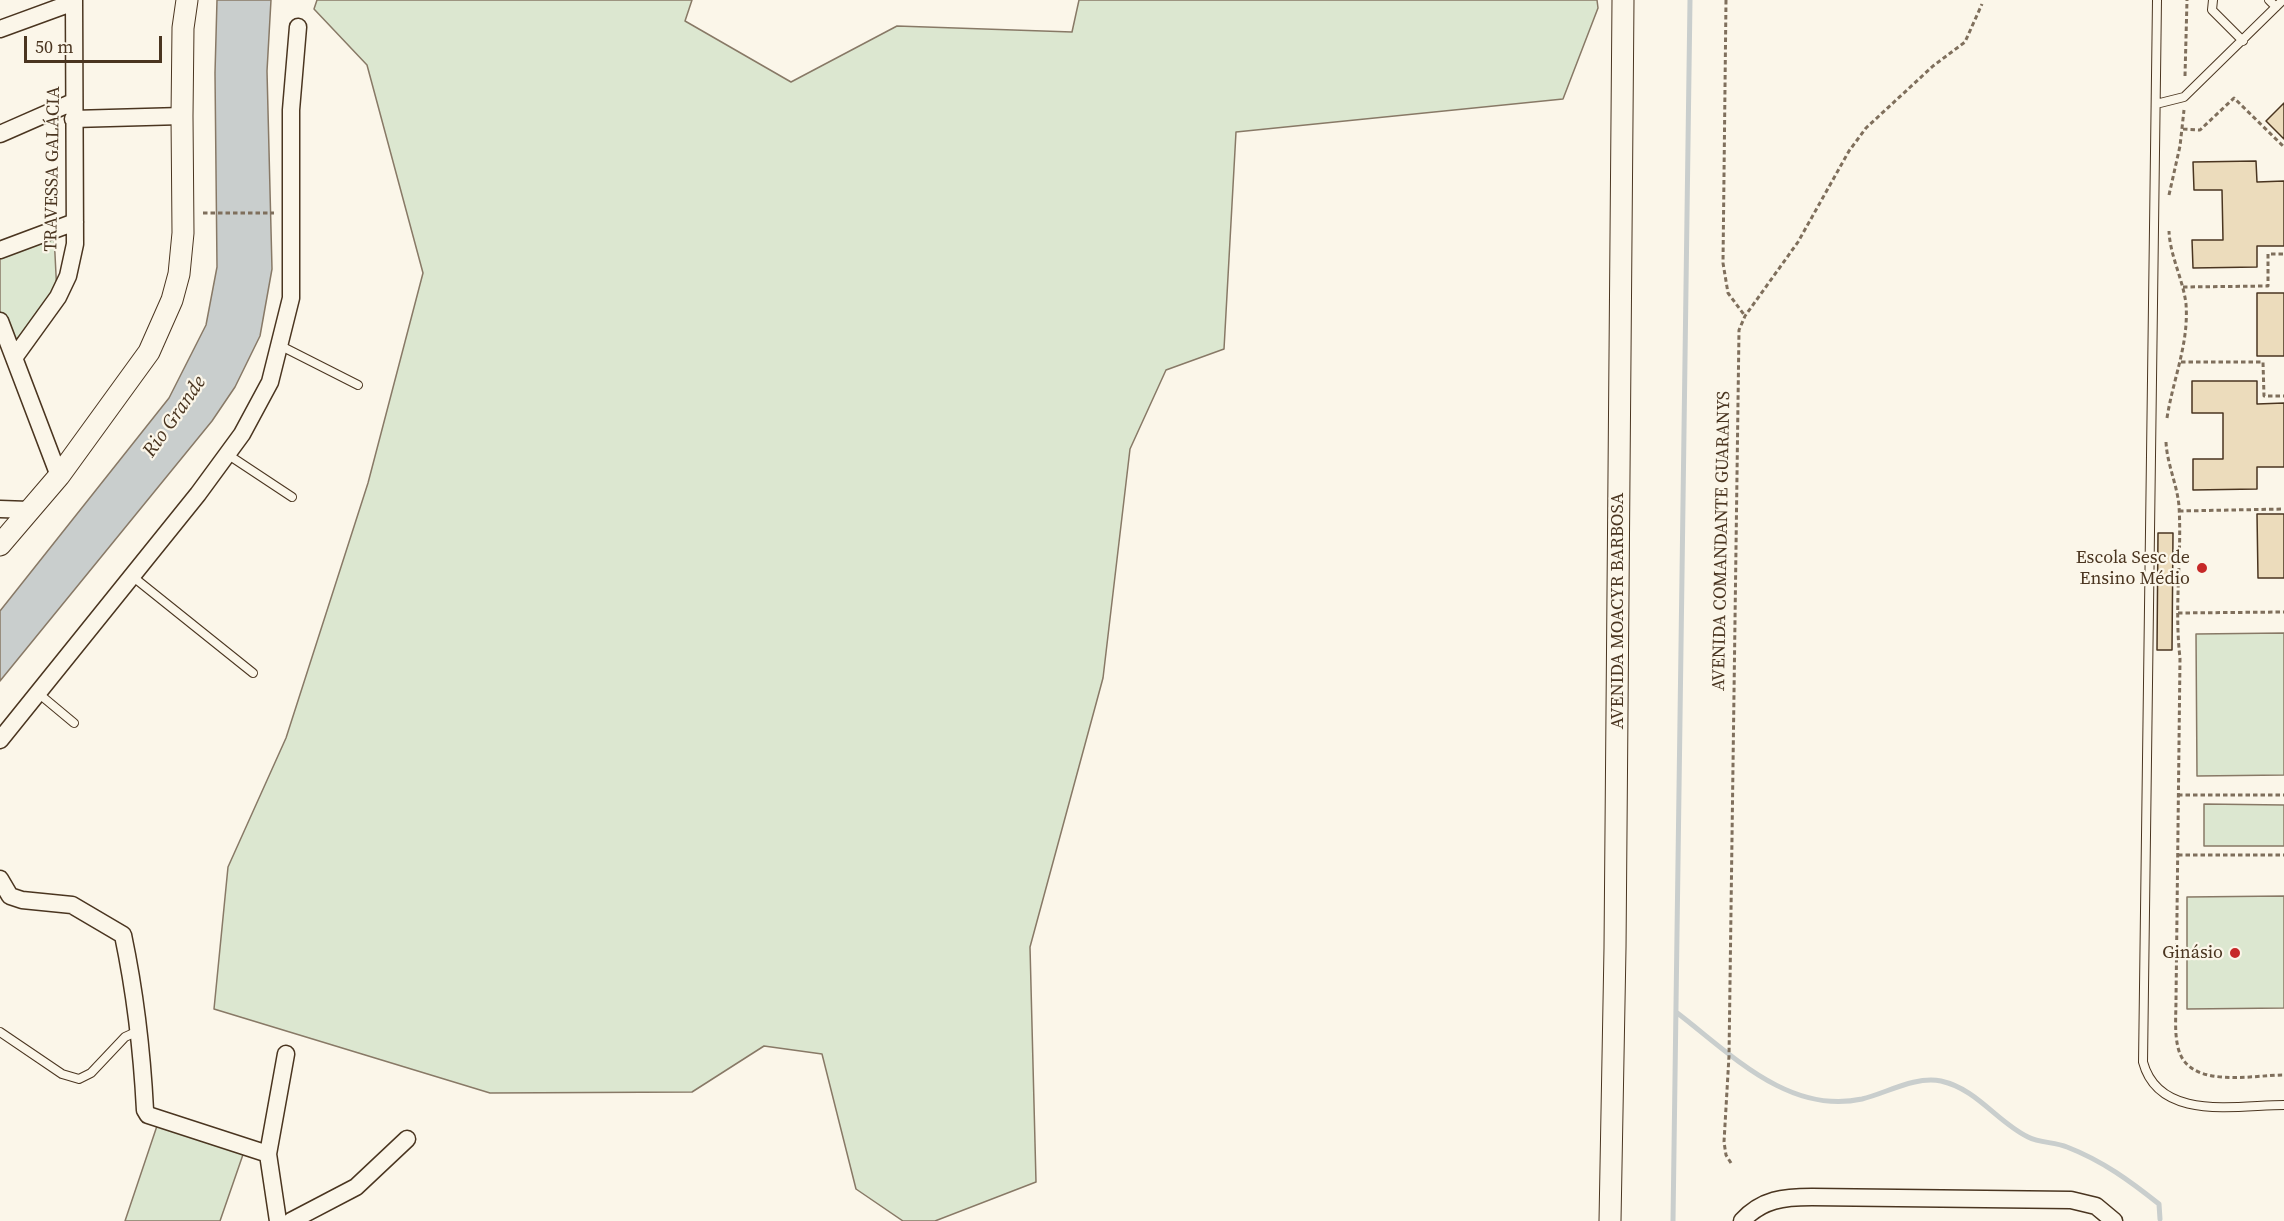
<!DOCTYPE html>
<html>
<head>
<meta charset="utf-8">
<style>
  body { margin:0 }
  #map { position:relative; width:2284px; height:1221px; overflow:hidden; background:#fbf6e9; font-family:"Source Serif 4",serif }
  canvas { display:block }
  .scale { position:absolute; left:24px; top:36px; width:138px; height:27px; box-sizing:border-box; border:3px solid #4a3520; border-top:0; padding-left:8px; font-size:18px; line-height:21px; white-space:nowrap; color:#4a3520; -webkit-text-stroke:4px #fbf6e9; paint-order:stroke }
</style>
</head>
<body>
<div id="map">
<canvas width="2284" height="1221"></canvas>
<div class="scale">50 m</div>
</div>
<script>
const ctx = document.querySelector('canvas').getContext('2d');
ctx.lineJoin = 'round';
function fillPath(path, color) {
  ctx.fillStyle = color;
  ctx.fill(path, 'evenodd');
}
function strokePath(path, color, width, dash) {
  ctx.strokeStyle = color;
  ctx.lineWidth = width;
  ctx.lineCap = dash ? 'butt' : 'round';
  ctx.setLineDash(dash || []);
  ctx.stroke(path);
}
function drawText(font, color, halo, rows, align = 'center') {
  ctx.font = font + ' "Source Serif 4",serif';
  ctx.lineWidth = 4.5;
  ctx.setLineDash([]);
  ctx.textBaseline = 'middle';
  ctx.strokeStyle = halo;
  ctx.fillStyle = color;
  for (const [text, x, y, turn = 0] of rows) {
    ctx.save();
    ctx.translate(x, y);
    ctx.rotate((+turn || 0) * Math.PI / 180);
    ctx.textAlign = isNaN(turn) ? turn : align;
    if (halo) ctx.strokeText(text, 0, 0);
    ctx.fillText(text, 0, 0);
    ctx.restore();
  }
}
const green = new Path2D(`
  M 317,0 L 692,0 L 685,21 L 791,82 L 897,26 L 1072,32 L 1079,0 L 1597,0 L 1598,8 L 1563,99 L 1236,132 L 1224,349 L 1166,370 L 1130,449 L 1103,678 L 1030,947 L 1036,1182 L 935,1221 L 903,1221 L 856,1189 L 822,1054 L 764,1046 L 692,1092 L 490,1093 L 214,1009 L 228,867 L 286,738 L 368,483 L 423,273 L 367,65 L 314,9 Z
  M 54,234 L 57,295 L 13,343 L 0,311 L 0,258 Z
  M 2284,633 L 2284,775 L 2197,776 L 2196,634 Z
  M 2204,804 L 2284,805 L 2284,846 L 2204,846 Z
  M 2284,896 L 2284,1008 L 2187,1009 L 2187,897 Z
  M 161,1114 L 247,1143 L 220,1221 L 125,1221 Z`);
fillPath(green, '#dce7d0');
strokePath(green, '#887966', 1.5);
const water = new Path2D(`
  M 217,0 L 271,0 L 267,71 L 272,269 L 260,336 L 235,387 L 212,421 L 0,681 L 0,611 L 169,398 L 206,325 L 217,267 L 215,73 Z`);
fillPath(water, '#c9cecd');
strokePath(water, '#887966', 1.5);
strokePath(new Path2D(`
  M 1676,1012 C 1730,1053 1788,1115 1862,1099 C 1887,1093 1914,1076 1941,1081 C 1977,1089 1997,1122 2028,1137 C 2040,1143 2055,1142 2067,1147 C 2103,1161 2130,1181 2159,1204 L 2160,1219
  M 1673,1221 L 1690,0`), '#c9cecd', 5);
const building = new Path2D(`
  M 2284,103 L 2284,139 L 2266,121 Z
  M 2256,161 L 2257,182 L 2284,181 L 2284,246 L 2257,246 L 2257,267 L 2193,268 L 2192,240 L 2223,240 L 2222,190 L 2194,190 L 2193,162 Z
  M 2257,293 L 2284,293 L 2284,356 L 2257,356 Z
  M 2192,381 L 2257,381 L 2257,404 L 2284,403 L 2284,467 L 2257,467 L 2257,489 L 2193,490 L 2193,459 L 2223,459 L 2223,413 L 2192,413 Z
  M 2257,514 L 2284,514 L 2284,578 L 2258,578 Z
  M 2158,533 L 2173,533 L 2172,650 L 2157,650 Z`);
fillPath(building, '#ecdcbc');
strokePath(building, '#4a3520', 1.5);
const service = new Path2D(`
  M 2157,0 L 2143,1062 C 2159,1122 2237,1105 2284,1105
  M 2213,0 L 2212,10 L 2243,41
  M 2269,0 L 2276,7
  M 2156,104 L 2184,97 L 2283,0
  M 281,346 L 358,385
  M 227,454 L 292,497
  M 132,576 L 253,673
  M 38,693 L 74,723
  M 0,1032 L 62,1074 L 79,1079 L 91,1073 L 125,1037 L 138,1031`);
const minor = new Path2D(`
  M 0,29 L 74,2
  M 73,119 L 182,116
  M 0,134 L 73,102
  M 0,250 L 75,222
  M 0,321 L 59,476
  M 14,358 L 58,297 L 68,276 L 75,244 L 74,0
  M 0,509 L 29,510
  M 0,740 L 198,494 L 242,434 L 270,382 L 291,298 L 291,110 L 298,27
  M 0,879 L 10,896 L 22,900 L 72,905 L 123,935 C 135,992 142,1052 145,1110 L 148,1115 L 268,1154
  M 278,1221 L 268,1154 L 286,1054
  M 291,1221 L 356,1187 L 407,1139
  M 1742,1221 C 1762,1199 1784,1197 1812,1197 L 2071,1200 L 2096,1206 L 2114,1221`);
const tertiary = new Path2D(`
  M 0,545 L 59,476 L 149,352 L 172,300 L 179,274 L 183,233 L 182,116 L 183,28 L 187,0
  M 1610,1221 L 1615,948 L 1623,0`);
strokePath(service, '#4a3520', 10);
strokePath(minor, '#4a3520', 19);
strokePath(tertiary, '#4a3520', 23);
strokePath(new Path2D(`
  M 1726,0 L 1723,263 L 1728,293 L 1745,316
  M 2185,76 L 2187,0
  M 2183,129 L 2200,130 L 2234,98 L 2284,147
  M 2169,195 L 2180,146 L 2184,110
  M 203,213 L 274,213
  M 2183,287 L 2268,286 L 2268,254 L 2284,254
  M 2181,362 L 2263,362 L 2264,396 L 2284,396
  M 2167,418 C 2173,379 2189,344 2186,304 C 2183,279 2170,256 2169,231
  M 2166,442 C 2167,464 2177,484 2179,506 C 2182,556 2174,607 2180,658 L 2176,1000 C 2176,1016 2174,1035 2179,1051 C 2191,1089 2253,1075 2284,1075
  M 2179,511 L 2284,509
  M 2178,613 L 2284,612
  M 2178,795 L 2284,795
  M 2178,855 L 2284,855
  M 1731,1163 L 1726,1155 L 1724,1142 L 1729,1056 L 1739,330 L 1745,316 L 1798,242 L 1849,151 L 1866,128 L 1933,66 L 1965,42 L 1982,4`), '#7f6f5c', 3, [4.5, 3]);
strokePath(service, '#fbf6e9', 8);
strokePath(minor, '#fbf6e9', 16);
strokePath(tertiary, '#fbf6e9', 21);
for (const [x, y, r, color] of [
  [2202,568,6,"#c62828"],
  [2235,953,6,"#c62828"]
]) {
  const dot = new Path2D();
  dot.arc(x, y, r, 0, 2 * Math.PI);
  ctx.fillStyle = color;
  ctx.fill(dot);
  strokePath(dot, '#fbf6e9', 2);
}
drawText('18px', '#4a3520', '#fbf6e9', [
  ["TRAVESSA GALÁCIA",53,169,-89],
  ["AVENIDA COMANDANTE GUARANYS",1722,541,-89],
  ["AVENIDA MOACYR BARBOSA",1618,611,-90]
]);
drawText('18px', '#4a3520', '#fbf6e9', [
  ["Escola Sesc de",2190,558],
  ["Ensino Médio",2190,579],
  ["Ginásio",2223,953]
], 'right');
drawText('italic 20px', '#4a3520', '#fbf6e9', [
  ["Rio Grande",175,417,-55]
]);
</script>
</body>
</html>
